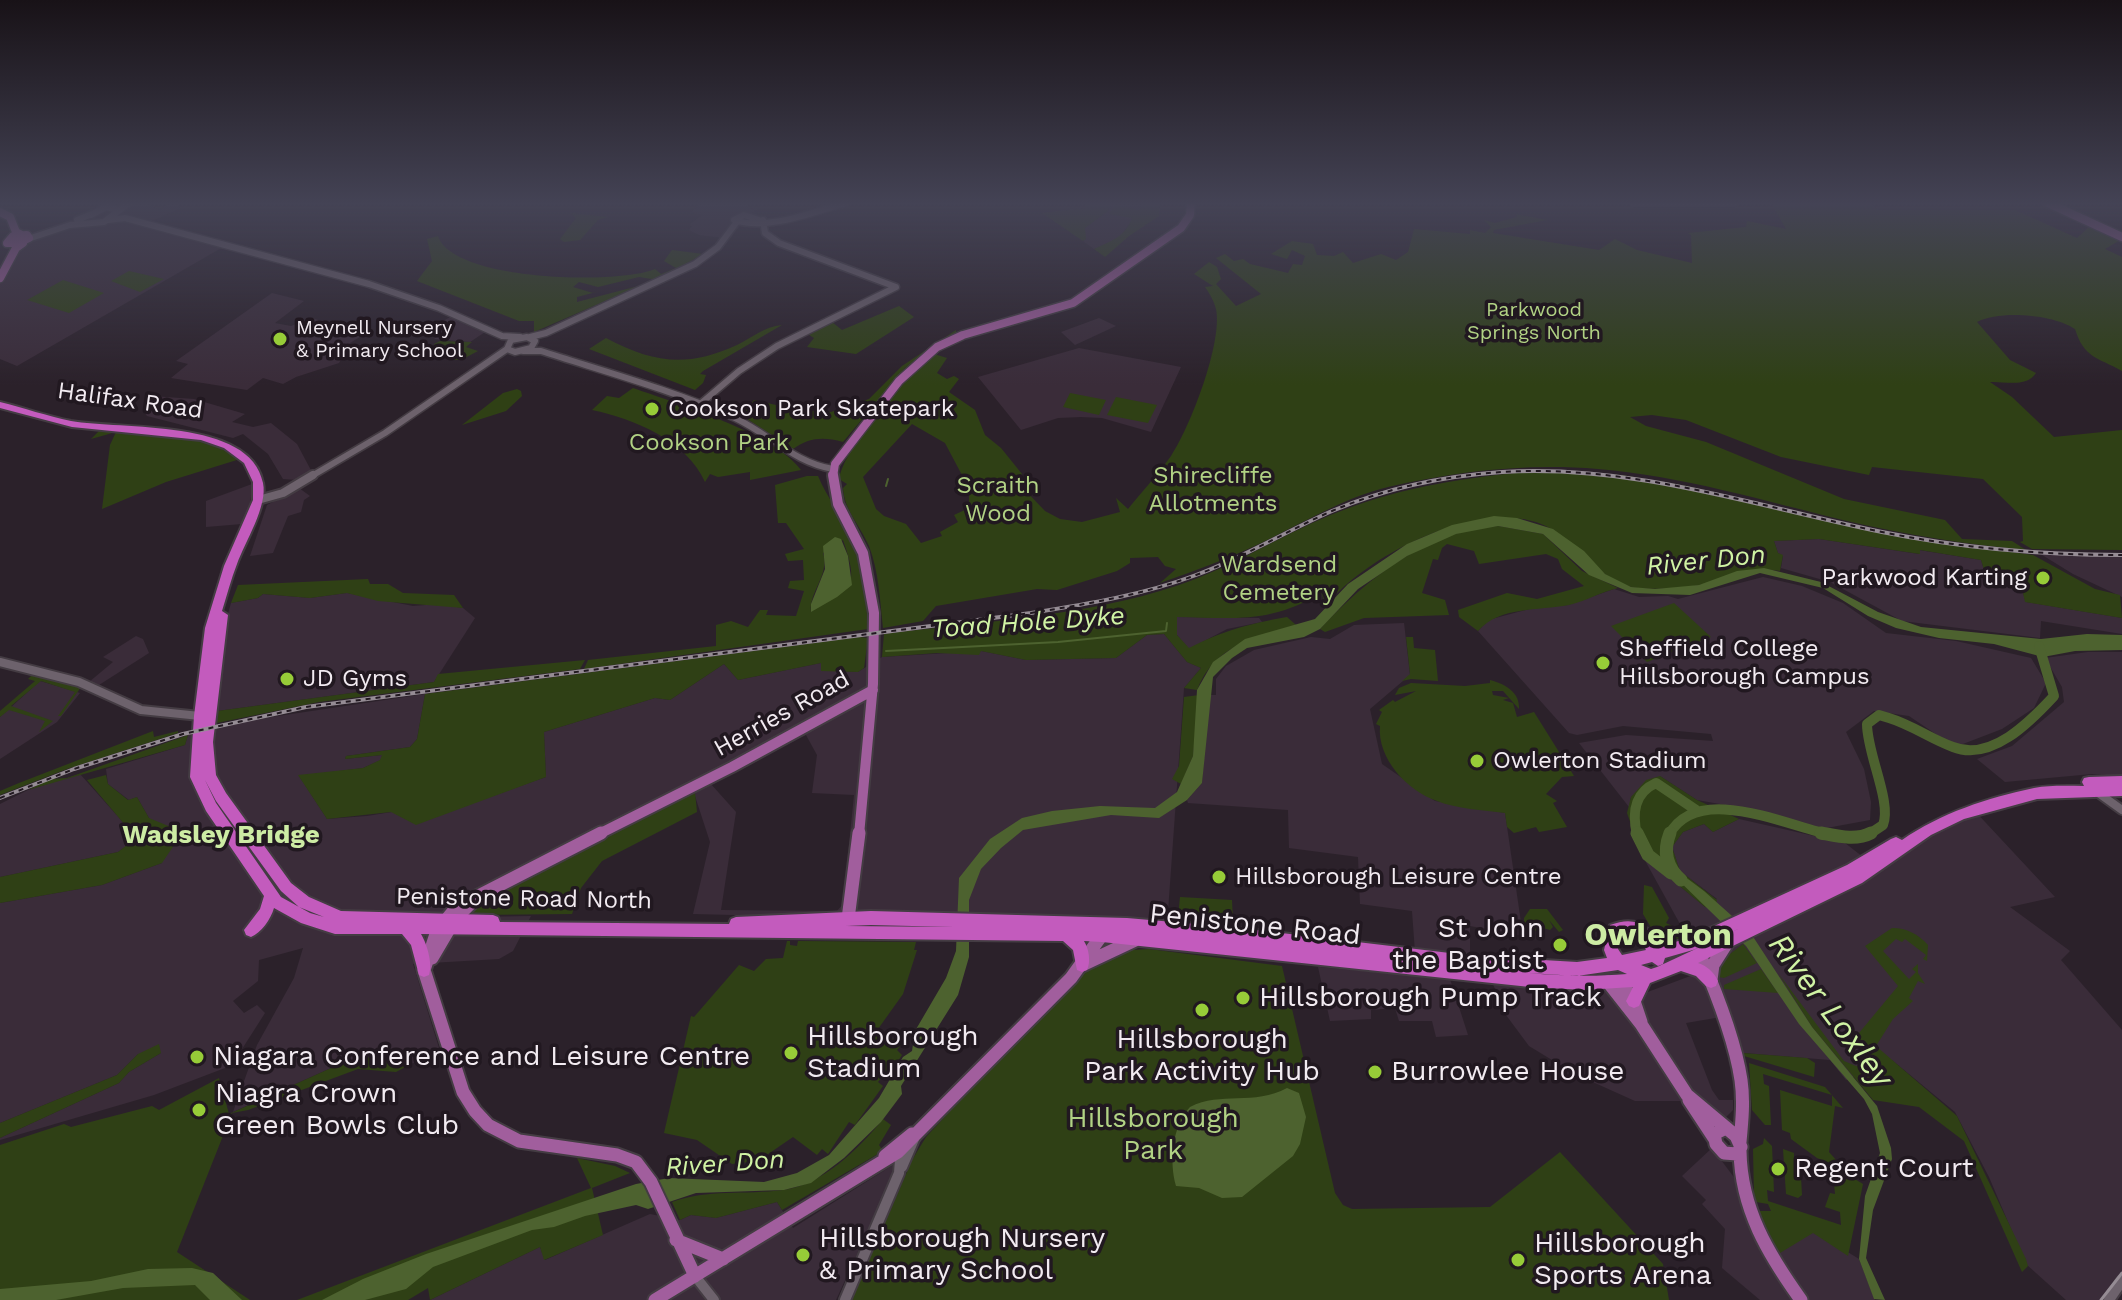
<!DOCTYPE html>
<html>
<head>
<meta charset="utf-8">
<style>
  body { margin:0 }
  canvas { display:block; background:#2b212a }
</style>
</head>
<body>
<canvas width="2122" height="1300"></canvas>
<script>
const ctx = document.querySelector('canvas').getContext('2d');
ctx.lineJoin = 'round';
function fillPath(path, color) {
  ctx.fillStyle = color;
  ctx.fill(path, 'evenodd');
}
function strokePath(path, color, width, dash) {
  ctx.strokeStyle = color;
  ctx.lineWidth = width;
  ctx.lineCap = dash ? 'butt' : 'round';
  ctx.setLineDash(dash || []);
  ctx.stroke(path);
}
function drawText(font, color, halo, rows, align = 'center') {
  ctx.font = font + ' "Work Sans",sans-serif';
  ctx.lineWidth = 7;
  ctx.setLineDash([]);
  ctx.textBaseline = 'middle';
  ctx.strokeStyle = halo;
  ctx.fillStyle = color;
  for (const [text, x, y, turn = 0] of rows) {
    ctx.save();
    ctx.translate(x, y);
    ctx.rotate((+turn || 0) * Math.PI / 180);
    ctx.textAlign = isNaN(turn) ? turn : align;
    if (halo) ctx.strokeText(text, 0, 0);
    ctx.fillText(text, 0, 0);
    ctx.restore();
  }
}
fillPath(new Path2D(`
  M 134,203 L 145,203 L 160,210 L 169,204 L 178,203 L 180,208 L 144,225 L 223,247 L 17,366 L 0,359 L 0,283 L 6,277 L 16,248 L 28,239 Z
  M 701,203 L 748,203 L 748,208 L 757,209 L 733,227 L 724,238 L 699,235 L 689,230 L 692,226 L 689,225 L 702,215 L 692,212 Z
  M 1111,203 L 1143,205 L 1119,238 L 1094,249 L 1083,241 L 1086,239 L 1084,228 L 1108,211 Z
  M 272,293 L 304,301 L 275,323 L 291,326 L 312,318 L 363,335 L 350,343 L 339,363 L 296,377 L 283,384 L 263,378 L 247,390 L 171,378 L 188,364 L 176,361 Z
  M 454,315 L 488,330 L 470,342 L 434,339 L 443,332 L 432,327 Z
  M 1099,318 L 1116,326 L 1075,345 L 1061,332 Z
  M 1079,348 L 1181,367 L 1151,432 L 1102,418 L 1081,417 L 1058,418 L 1021,430 L 978,377 Z
  M 152,396 L 194,399 L 245,414 L 232,422 L 253,427 L 271,423 L 297,444 L 313,474 L 297,480 L 283,479 L 268,454 L 243,434 L 233,438 L 147,416 L 145,413 Z
  M 252,484 L 250,507 L 242,524 L 206,527 L 206,501 Z
  M 299,488 L 310,496 L 304,500 L 301,512 L 288,516 L 273,553 L 250,556 L 267,505 Z
  M 1819,539 L 1919,554 L 1919,550 L 1981,560 L 1985,573 L 2023,593 L 2026,602 L 2122,618 L 2122,634 L 2041,621 L 2040,638 L 1902,621 L 1830,582 L 1781,568 L 1783,556 L 1778,553 L 1774,541 Z
  M 2039,553 L 2122,555 L 2122,597 L 2073,574 Z
  M 1763,577 L 1802,586 L 1843,603 L 1886,633 L 1956,641 L 2031,658 L 2046,683 L 2034,708 L 2002,729 L 1955,747 L 1909,716 L 1874,711 L 1846,732 L 1864,769 L 1871,802 L 1870,820 L 1821,829 L 1760,811 L 1697,800 L 1660,776 L 1631,797 L 1629,807 L 1579,743 L 1626,735 L 1713,741 L 1711,734 L 1623,726 L 1577,735 L 1569,733 L 1478,631 L 1488,620 L 1533,608 L 1568,605 L 1614,589 L 1639,597 L 1668,596 L 1678,599 Z
  M 347,593 L 413,606 L 439,604 L 463,608 L 475,618 L 434,682 L 217,711 L 225,625 L 231,603 L 258,598 L 263,594 L 310,598 Z
  M 1177,617 L 1259,618 L 1262,622 L 1227,629 L 1189,649 L 1177,635 Z
  M 1404,623 L 1410,675 L 1370,709 L 1382,764 L 1435,801 L 1505,813 L 1523,936 L 1470,926 L 1470,959 L 1415,952 L 1412,911 L 1360,904 L 1358,857 L 1289,848 L 1288,810 L 1188,803 L 1187,800 L 1202,783 L 1209,695 L 1216,695 L 1216,679 L 1226,666 L 1254,650 L 1311,637 L 1330,639 L 1354,625 Z
  M 1164,634 L 1187,662 L 1201,668 L 1184,688 L 1167,925 L 950,912 L 775,916 L 693,914 L 710,842 L 694,793 L 476,917 L 531,916 L 513,951 L 499,959 L 413,964 L 440,1051 L 411,1064 L 397,1051 L 340,1064 L 233,1112 L 257,1045 L 294,978 L 303,948 L 259,960 L 258,981 L 233,1001 L 244,1013 L 257,1005 L 265,1013 L 235,1060 L 225,1068 L 154,1095 L 0,1140 L 0,1138 L 119,1083 L 129,1072 L 161,1053 L 138,1054 L 117,1075 L 0,1123 L 0,903 L 102,885 L 162,863 L 149,818 L 137,797 L 129,800 L 108,784 L 106,769 L 185,745 L 188,735 L 265,718 L 425,694 L 417,739 L 410,747 L 346,756 L 345,759 L 382,755 L 381,760 L 363,768 L 299,776 L 327,819 L 367,816 L 492,796 L 546,777 L 544,732 L 655,698 L 670,700 L 724,664 L 738,680 L 821,663 L 821,670 L 858,672 L 882,657 L 981,651 L 1026,660 L 1116,658 L 1147,635 ZM 806,735 L 817,755 L 812,793 L 854,795 L 843,904 L 837,911 L 721,910 L 736,812 L 710,783 Z
  M 136,636 L 143,639 L 149,653 L 99,685 L 89,682 L 113,662 L 103,657 Z
  M 2088,652 L 2122,652 L 2122,776 L 2092,774 L 2005,782 L 1977,759 L 2012,746 L 2064,702 L 2062,687 L 2045,658 Z
  M 40,681 L 80,693 L 57,722 L 0,759 L 0,717 Z
  M 80,774 L 137,838 L 118,852 L 0,877 L 0,804 L 28,790 Z
  M 1972,808 L 2055,897 L 2010,907 L 2070,951 L 2061,960 L 2122,1030 L 2122,1289 L 2108,1300 L 2066,1300 L 2026,1264 L 1989,1177 L 1955,1112 L 1892,1060 L 1846,1080 L 1830,1060 L 1732,1052 L 1721,1017 L 1686,1023 L 1712,1090 L 1719,1100 L 1733,1100 L 1733,1110 L 1724,1119 L 1702,1101 L 1635,1101 L 1575,1074 L 1529,1046 L 1506,1015 L 1492,982 L 1490,967 L 1624,979 L 1642,1002 L 1645,993 L 1693,975 L 1685,933 L 1642,855 L 1705,907 L 1717,899 L 1680,871 L 1672,847 L 1683,832 L 1704,824 L 1713,832 L 1739,819 L 1845,843 L 1872,864 Z
  M 1318,967 L 1450,979 L 1468,1035 L 1436,1037 L 1432,1021 L 1399,1021 L 1395,1008 L 1371,1010 L 1371,1019 L 1330,1021 Z
  M 1712,1148 L 1754,1204 L 1756,1211 L 1810,1229 L 1859,1259 L 1875,1300 L 1760,1300 L 1722,1268 L 1725,1229 L 1702,1204 L 1706,1200 L 1682,1176 Z
  M 893,1165 L 892,1178 L 836,1300 L 430,1300 L 540,1247 L 545,1260 L 650,1214 L 680,1220 L 691,1215 L 716,1218 L 777,1202 L 793,1228 Z`), '#3a2c39');
fillPath(new Path2D(`
  M 1084,203 L 1111,204 L 1108,211 L 1085,228 L 1086,239 L 1083,241 L 1042,213 L 1086,208 Z
  M 1143,203 L 1160,203 L 1159,216 L 1129,236 L 1105,257 L 1094,249 C 1111,241 1125,237 1132,218 L 1109,214 L 1115,205 L 1139,210 Z
  M 1783,203 L 1871,203 L 1878,210 L 2015,210 L 2077,238 L 2091,225 L 2122,239 L 2105,249 L 2122,257 L 2122,371 C 2097,357 2084,358 2075,329 C 2053,314 1999,310 1977,322 L 2010,360 L 2036,373 C 2026,388 2005,381 1990,382 L 2012,397 L 2054,437 L 2122,430 L 2122,550 L 2032,549 L 2020,542 L 2023,541 L 2022,517 L 1983,479 L 1872,467 L 1869,475 L 1781,457 L 1686,420 L 1652,415 L 1630,417 L 1646,426 L 1706,442 L 1844,499 L 1945,520 L 1962,539 L 2012,541 L 2026,550 C 1966,544 1906,535 1847,521 C 1764,501 1683,476 1598,469 C 1528,463 1457,471 1388,487 C 1343,498 1303,523 1261,543 C 1228,559 1194,571 1160,583 L 1176,569 L 1165,566 L 1158,557 L 1130,558 L 1130,563 L 1117,571 L 1057,590 L 1037,589 L 936,606 L 923,621 L 883,628 C 880,601 879,572 869,546 C 860,525 844,510 843,488 L 847,484 L 839,479 C 848,440 903,382 934,354 L 947,358 L 937,373 L 947,379 L 954,376 L 959,379 L 949,392 L 975,410 L 985,435 L 1001,448 L 1022,474 L 1023,488 L 1045,511 L 1060,519 L 1082,522 L 1120,512 L 1116,498 L 1128,509 C 1142,492 1158,474 1171,456 C 1190,428 1223,342 1216,309 C 1214,301 1210,294 1205,287 L 1213,286 L 1194,274 L 1209,262 L 1217,267 L 1221,279 L 1216,284 L 1236,306 L 1261,294 L 1216,258 L 1225,254 L 1234,261 L 1243,259 L 1250,264 L 1288,273 L 1293,264 L 1302,265 L 1305,256 L 1292,250 L 1287,259 L 1271,254 L 1292,241 L 1313,244 L 1317,255 L 1334,256 L 1343,252 L 1353,263 L 1381,254 L 1396,260 L 1408,252 L 1414,229 L 1470,234 L 1470,230 L 1485,233 L 1491,227 L 1484,220 L 1495,223 L 1517,217 L 1516,214 L 1547,220 L 1494,230 L 1493,233 L 1599,250 L 1615,239 L 1637,250 L 1692,263 L 1691,235 L 1688,233 L 1746,227 L 1747,221 L 1786,229 L 1772,204 ZM 912,424 L 945,443 L 963,477 L 971,479 L 973,486 L 969,491 L 969,508 L 954,515 L 958,522 L 940,532 L 942,536 L 921,543 L 906,524 L 884,516 L 876,509 L 863,477 Z
  M 571,213 L 608,217 L 598,220 L 580,240 L 564,242 L 560,239 L 576,218 Z
  M 438,236 C 452,281 617,285 655,269 L 661,274 L 676,268 L 664,261 L 672,250 L 703,254 L 658,280 L 639,277 L 598,287 L 579,282 L 573,287 L 593,293 L 600,291 L 577,297 L 577,302 L 642,285 L 534,332 L 534,321 L 519,321 L 417,281 L 432,261 L 427,239 Z
  M 129,271 L 164,279 L 140,292 L 111,281 Z
  M 63,280 L 104,293 L 69,313 L 27,300 Z
  M 899,306 L 914,317 L 856,354 L 807,347 L 814,338 L 806,333 L 832,322 L 842,330 Z
  M 782,325 L 703,371 L 700,374 L 706,375 L 703,383 L 695,390 L 589,349 L 606,338 C 653,363 687,368 737,345 C 753,337 764,327 782,325 Z
  M 956,330 L 956,334 L 905,368 L 843,442 C 824,437 810,437 793,449 L 741,415 L 754,400 L 798,410 L 831,412 L 869,399 L 902,366 Z
  M 440,341 L 472,342 L 466,347 L 478,351 L 461,360 L 453,360 L 454,356 L 436,357 L 434,344 Z
  M 633,388 C 678,404 774,433 801,470 L 750,480 L 750,472 L 718,477 L 710,474 L 705,482 C 687,441 635,419 592,410 L 607,396 L 619,398 Z
  M 517,389 L 521,391 L 522,396 L 506,411 L 462,425 L 503,393 Z
  M 1070,393 L 1106,400 L 1099,415 L 1063,407 Z
  M 1116,397 L 1157,405 L 1148,423 L 1107,415 Z
  M 100,430 C 146,432 202,433 240,459 L 166,482 L 102,509 L 110,445 L 116,432 L 91,439 Z
  M 1536,471 L 1622,475 L 1687,486 L 1885,534 L 2033,555 L 2095,589 L 2120,595 L 2122,618 L 2025,602 L 2023,593 L 1985,573 L 1981,560 L 1920,550 L 1920,554 L 1819,539 L 1774,541 L 1778,553 L 1783,555 L 1780,571 C 1747,565 1734,575 1704,584 C 1688,588 1653,590 1638,588 C 1602,584 1581,547 1553,530 C 1491,491 1366,554 1326,606 L 1321,592 C 1274,624 1231,618 1177,617 L 1177,635 L 1189,648 C 1225,630 1248,624 1287,617 L 1296,625 C 1254,637 1214,646 1197,690 L 1184,688 L 1201,668 L 1187,662 L 1164,634 L 1147,635 L 1116,658 L 1026,660 L 981,651 L 979,655 L 937,653 L 882,657 L 884,634 C 977,622 1087,616 1176,586 C 1234,567 1285,532 1341,511 C 1405,486 1469,477 1536,471 Z
  M 807,476 L 818,476 C 827,498 842,515 852,537 C 865,565 866,598 868,629 L 584,669 L 588,660 L 716,646 L 716,625 L 731,621 L 748,627 L 760,610 L 768,610 L 766,615 L 796,616 L 804,591 L 788,588 L 790,581 L 804,580 L 803,560 L 788,561 L 785,554 L 804,549 L 786,523 L 778,523 L 775,485 ZM 843,540 C 862,595 847,584 811,612 C 809,591 830,575 823,553 Z
  M 1498,526 L 1543,534 L 1582,571 L 1618,588 C 1601,592 1586,601 1569,605 C 1538,611 1500,606 1478,631 L 1459,617 L 1458,610 L 1507,593 L 1537,599 L 1584,586 L 1562,569 L 1558,559 L 1546,554 L 1479,564 L 1474,551 L 1447,544 L 1442,548 L 1438,560 L 1433,559 L 1422,593 L 1445,600 L 1449,615 L 1364,618 L 1325,632 L 1320,629 C 1366,580 1427,530 1498,526 Z
  M 368,579 L 370,584 L 388,584 L 403,593 L 454,595 L 463,608 L 378,601 L 347,593 L 310,598 L 263,594 L 258,598 L 231,603 L 238,585 Z
  M 1674,603 L 1711,637 L 1647,662 L 1611,626 Z
  M 860,637 L 868,638 L 864,668 L 858,672 L 821,671 L 821,663 L 738,680 L 724,664 L 670,700 L 655,698 L 544,732 L 546,777 L 416,825 L 391,812 L 327,819 L 298,775 L 363,768 L 380,760 L 382,755 L 345,759 L 346,756 L 410,747 L 417,739 L 425,694 Z
  M 1406,637 L 1413,637 L 1414,648 L 1435,650 L 1438,681 L 1411,679 L 1402,681 L 1410,674 Z
  M 585,660 L 580,669 L 319,702 L 212,724 L 213,715 L 217,711 L 434,682 L 438,674 Z
  M 34,673 L 81,687 L 61,716 L 58,716 L 75,692 L 41,681 L 11,706 L 53,721 L 39,732 L 45,721 L 9,710 L 0,717 L 0,711 L 35,681 L 28,679 Z
  M 1490,680 C 1505,684 1520,692 1519,709 L 1503,691 L 1492,691 L 1493,695 L 1509,698 L 1503,700 L 1513,703 L 1517,717 L 1534,712 L 1574,776 L 1562,777 L 1546,794 L 1557,801 L 1553,803 L 1567,827 L 1539,832 L 1536,827 L 1514,833 L 1507,827 L 1505,813 C 1483,810 1457,809 1437,801 C 1407,791 1377,758 1380,726 L 1376,724 L 1382,712 L 1379,710 L 1393,700 L 1395,702 L 1416,691 L 1395,695 L 1399,688 L 1411,683 L 1465,686 L 1490,683 Z
  M 1199,695 L 1193,756 L 1181,784 L 1172,779 L 1179,766 L 1184,697 Z
  M 153,731 L 154,737 L 178,731 L 178,733 L 67,769 L 0,795 L 0,791 L 19,783 Z
  M 188,735 L 185,745 L 28,790 L 50,779 L 67,778 Z
  M 106,775 L 108,784 L 128,800 L 137,797 L 149,818 L 183,832 L 162,863 L 102,885 L 0,903 L 0,877 L 118,852 L 136,838 L 87,780 Z
  M 1660,776 L 1697,800 L 1739,819 L 1713,832 L 1704,824 L 1683,832 L 1672,847 L 1680,871 L 1717,900 L 1715,909 L 1705,907 L 1642,855 L 1627,813 L 1631,797 L 1646,780 Z
  M 695,792 L 697,812 L 602,861 L 581,888 L 572,914 L 471,915 L 472,907 L 479,902 Z
  M 1644,885 L 1652,887 L 1669,918 L 1666,923 L 1679,929 L 1684,937 L 1664,942 L 1659,941 L 1643,914 Z
  M 1180,897 L 1232,900 L 1233,922 L 1178,916 Z
  M 1530,909 L 1547,909 L 1563,930 L 1559,932 L 1549,920 L 1553,927 L 1550,930 L 1543,928 L 1524,935 L 1524,918 Z
  M 1892,928 C 1907,928 1918,934 1928,945 L 1927,961 L 1923,959 L 1926,955 L 1905,939 L 1902,942 L 1896,939 L 1883,951 L 1909,979 L 1916,972 L 1912,969 L 1918,964 L 1918,973 L 1925,984 L 1918,981 L 1909,998 L 1913,1001 L 1893,1019 L 1876,1046 L 1957,1116 L 2026,1259 L 2028,1266 L 2022,1272 L 1964,1141 L 1919,1107 L 1873,1100 L 1812,1027 L 1778,973 L 1844,1061 L 1856,1066 L 1870,1064 L 1854,1039 L 1898,986 L 1865,946 Z
  M 787,941 L 790,941 L 790,945 L 797,946 L 798,941 L 916,942 L 914,950 L 917,950 L 903,994 L 878,1029 L 901,1045 L 897,1050 L 902,1055 L 896,1064 L 893,1062 L 878,1082 L 883,1086 L 855,1125 L 849,1122 L 828,1154 L 822,1149 L 817,1155 L 793,1137 L 758,1161 L 732,1164 L 697,1140 L 664,1133 L 691,1016 L 694,1017 L 739,965 L 754,971 L 766,959 L 783,958 Z
  M 1743,944 L 1757,963 L 1724,978 L 1719,977 L 1722,960 Z
  M 1149,949 L 1282,966 L 1335,1193 L 1343,1205 L 1352,1209 L 1490,1207 L 1560,1152 L 1663,1264 L 1669,1300 L 852,1300 L 912,1160 L 926,1137 L 1098,952 Z
  M 1761,969 L 1778,993 L 1724,989 L 1724,985 Z
  M 159,1044 L 161,1053 L 129,1072 L 119,1083 L 0,1138 L 0,1123 L 117,1075 L 138,1054 Z
  M 397,1051 L 411,1064 L 396,1072 L 358,1069 L 248,1110 L 232,1113 L 177,1252 L 250,1300 L 0,1300 L 0,1145 L 64,1124 L 71,1127 L 152,1106 L 159,1110 L 219,1078 L 229,1114 L 340,1064 Z
  M 1743,1053 L 1807,1058 L 1815,1063 L 1814,1077 L 1744,1056 Z
  M 1749,1063 L 1825,1087 L 1843,1108 L 1835,1106 L 1829,1152 L 1837,1161 L 1837,1166 L 1817,1158 L 1791,1139 L 1790,1133 L 1782,1130 L 1780,1090 L 1832,1106 L 1832,1095 L 1763,1074 L 1764,1084 L 1769,1086 L 1771,1125 L 1765,1125 L 1752,1110 Z
  M 883,1119 L 891,1125 L 879,1145 L 883,1151 L 782,1210 L 777,1202 L 716,1218 L 691,1215 L 680,1220 L 672,1202 C 708,1189 745,1195 783,1190 C 822,1185 859,1149 883,1119 Z
  M 1764,1138 L 1772,1146 L 1774,1192 L 1767,1190 L 1768,1201 L 1841,1225 L 1840,1212 L 1825,1207 L 1830,1193 L 1835,1194 L 1834,1183 L 1844,1185 L 1834,1180 L 1840,1170 L 1863,1184 L 1848,1256 L 1813,1233 L 1780,1253 L 1777,1251 L 1756,1211 L 1771,1211 L 1768,1204 L 1756,1202 L 1754,1195 L 1753,1149 L 1763,1144 Z
  M 1783,1149 L 1794,1153 L 1794,1158 L 1800,1160 L 1802,1195 L 1798,1198 L 1786,1194 Z
  M 577,1158 L 615,1166 L 630,1173 L 592,1188 L 603,1235 L 544,1260 L 540,1247 L 430,1300 L 428,1288 L 408,1300 L 297,1300 L 591,1188 Z`), '#2f4015');
fillPath(new Path2D(`
  M 1494,516 L 1517,518 L 1553,529 L 1584,551 L 1605,574 L 1631,587 L 1655,589 L 1699,585 L 1737,571 L 1764,568 L 1821,582 L 1878,612 L 1921,627 L 2041,639 L 2087,634 L 2122,635 L 2122,650 L 2075,651 L 2043,657 L 1994,644 L 1939,638 L 1896,628 L 1868,616 L 1823,588 L 1760,573 L 1690,595 L 1632,593 L 1589,575 L 1543,534 L 1498,526 L 1456,534 L 1407,556 L 1358,589 L 1320,629 L 1304,637 L 1247,648 L 1232,658 L 1213,677 L 1202,783 L 1187,800 L 1159,818 L 1111,815 L 1023,830 L 1001,848 L 981,869 L 969,900 L 969,957 L 958,995 L 901,1086 L 902,1094 L 881,1122 L 844,1158 L 811,1183 L 784,1190 L 696,1193 L 648,1209 L 636,1205 L 585,1216 L 554,1227 L 532,1230 L 433,1267 L 406,1289 L 365,1300 L 322,1300 L 363,1279 L 426,1254 L 636,1184 L 669,1178 L 764,1182 L 797,1173 L 829,1155 L 879,1098 L 903,1057 L 912,1051 L 915,1031 L 946,978 L 956,951 L 959,878 L 990,839 L 1022,818 L 1052,811 L 1100,806 L 1155,808 L 1177,792 L 1193,756 L 1197,690 L 1213,662 L 1245,639 L 1315,619 L 1348,584 L 1407,544 L 1452,525 Z
  M 835,537 L 841,539 L 848,556 L 852,585 L 837,597 L 811,612 L 811,604 L 825,569 L 823,546 Z
  M 1672,874 L 1684,876 L 1704,891 L 1750,932 L 1812,1027 L 1877,1106 L 1891,1148 L 1892,1159 L 1873,1210 L 1866,1258 L 1885,1300 L 1874,1299 L 1859,1259 L 1865,1196 L 1880,1153 L 1872,1114 L 1864,1099 L 1799,1024 L 1746,946 Z
  M 1287,1088 L 1299,1093 L 1306,1117 L 1300,1144 L 1293,1156 L 1242,1197 L 1222,1198 L 1199,1188 L 1176,1186 C 1169,1162 1172,1126 1190,1107 C 1221,1091 1254,1106 1287,1088 Z
  M 192,1268 L 213,1273 L 242,1300 L 210,1300 L 195,1285 L 123,1288 L 56,1300 L 0,1300 L 0,1289 L 91,1281 L 148,1269 Z`), '#4d622f');
strokePath(new Path2D(`
  M 886,486 L 888,479
  M 886,651 L 1058,642 L 1166,631 L 1167,623`), '#4d622f', 2);
strokePath(new Path2D(`
  M 1637,835 C 1632,813 1634,793 1656,783 L 1696,810
  M 1669,835 C 1697,782 1787,826 1831,835
  M 1868,835 L 1883,825 C 1892,802 1867,754 1867,724 L 1879,715 L 1889,718 C 1912,725 1931,739 1953,747 C 1991,762 2030,722 2054,696 L 2039,646`), '#4d622f', 10);
strokePath(new Path2D(`
  M 1637,833 L 1648,855 L 1671,873
  M 1670,833 C 1663,851 1666,867 1681,880
  M 1821,833 C 1837,836 1856,841 1871,833`), '#4d622f', 13);
const minorFar2 = new Path2D(`
  M 1634,203 L 1734,203
  M 91,215 L 106,207 L 118,210
  M 77,220 L 92,214
  M 108,220 L 125,218 L 369,284 L 439,308 L 502,336 L 520,337
  M 759,220 L 744,215 L 734,220 C 767,231 813,212 845,203
  M 28,239 L 70,225 L 104,222 L 129,203
  M 527,337 L 535,341 L 531,348 L 515,352 L 507,349 L 511,340 Z
  M 530,337 L 546,333 L 695,264 L 718,247 L 736,223
  M 523,351 L 541,351 C 606,372 672,390 735,418 C 769,434 795,463 833,469
  M 699,405 L 739,371 L 777,346 L 896,287 L 779,243 L 765,233 L 763,220
  M 310,477 L 385,433 L 507,349`);
const minorFar1 = new Path2D(`
  M 258,500 L 283,493 L 313,475
  M 0,662 L 79,682 L 141,710 L 200,716
  M 2097,792 L 2122,810`);
const minor = new Path2D(`
  M 902,1167 L 914,1139
  M 695,1276 L 714,1300
  M 845,1300 L 899,1173 L 900,1160 L 895,1154
  M 2109,1300 L 2122,1281`);
const majorFar2 = new Path2D(`
  M 2048,203 L 2122,237
  M 0,212 L 10,217 L 16,232 L 22,235
  M 27,235 L 29,238 L 19,243 L 7,243 L 13,236 Z
  M 0,278 L 16,248 L 23,243
  M 833,477 L 835,464 L 899,381 L 937,347 L 963,335 L 1073,303 L 1181,228 L 1190,215 L 1191,203`);
const majorFar1 = new Path2D(`
  M 833,475 L 838,504 L 863,553 L 874,613 L 873,684 L 859,835
  M 597,835 L 732,767 L 873,690`);
const major = new Path2D(`
  M 601,833 L 457,907 L 437,931 L 424,970 L 463,1092 L 475,1111 L 488,1125 L 519,1141 L 617,1155 L 636,1162 L 651,1182 L 695,1276
  M 848,919 L 859,833
  M 1700,955 C 1716,992 1735,1040 1741,1080 C 1744,1100 1742,1121 1740,1142
  M 432,958 L 455,919 L 471,903
  M 1084,964 L 1135,940
  M 1711,980 L 1713,965 L 1727,943
  M 1608,982 L 1641,1024 L 1687,1095 L 1736,1136 L 1741,1147 L 1737,1154 L 1724,1153 L 1716,1144 L 1714,1134 L 1724,1129
  M 1621,982 L 1634,1001 L 1641,1022
  M 1689,1100 L 1714,1138
  M 1740,1151 C 1741,1209 1768,1254 1801,1300
  M 885,1156 L 912,1134
  M 676,1240 L 723,1259
  M 655,1300 L 898,1152 L 1071,978 L 1102,935`);
const highway = new Path2D(`
  M 0,402 C 24,408 47,416 71,421 C 121,430 251,418 263,483 C 268,506 245,542 237,564 C 231,579 227,595 222,611 L 228,615 L 213,742 L 216,775 L 226,793 L 291,883 L 309,897 L 341,911 L 493,915 L 498,917 L 500,922 L 729,924 L 731,919 L 736,917 L 871,911 L 1127,918 L 1231,927 L 1475,956 L 1577,962 L 1607,958 L 1604,950 L 1610,925 C 1634,916 1648,923 1660,946 L 1686,939 L 1847,865 L 1891,839 L 1896,837 L 1902,840 C 1941,813 1987,798 2034,788 C 2050,785 2068,786 2084,786 L 2082,782 L 2084,778 L 2089,777 L 2122,776 L 2122,796 L 2037,799 L 1964,819 L 1931,835 L 1862,883 L 1698,963 C 1707,966 1714,972 1718,981 L 1716,986 L 1711,988 L 1706,986 L 1696,976 L 1681,971 L 1650,983 L 1639,1006 L 1634,1008 L 1629,1006 L 1626,1001 L 1633,987 L 1584,990 L 1530,987 L 1102,942 L 1084,941 C 1089,949 1091,962 1087,970 L 1082,972 L 1077,970 L 1073,950 L 1063,941 L 421,934 C 427,944 433,964 429,975 L 424,977 L 419,975 L 411,945 L 402,934 L 335,934 L 301,923 L 274,908 C 271,919 261,933 251,937 L 246,935 L 244,930 L 260,909 L 264,896 L 206,811 L 190,777 L 194,716 L 205,628 L 224,566 L 253,500 L 253,482 L 244,463 L 224,448 L 201,440 L 72,427 L 0,408 ZM 205,780 L 216,801 L 281,891 L 299,907 L 324,917 L 310,913 L 281,897 L 216,803 ZM 871,925 L 954,927 L 845,926 ZM 1747,925 L 1657,967 L 1651,969 L 1641,965 L 1652,962 L 1658,966 L 1663,964 L 1665,958 L 1693,950 ZM 1626,933 L 1638,938 L 1646,950 L 1622,955 L 1618,949 L 1621,934 ZM 1618,970 L 1627,974 C 1594,977 1562,976 1529,973 L 1577,976 Z`);
strokePath(minorFar2, '#443c43', 9);
strokePath(minorFar1, '#443c43', 12);
strokePath(minor, '#443c43', 14);
strokePath(majorFar2, '#443c43', 11);
strokePath(majorFar1, '#443c43', 14);
strokePath(major, '#443c43', 17);
strokePath(highway, '#443c43', 4);
strokePath(minorFar2, '#6d626c', 6);
strokePath(minorFar1, '#6d626c', 8);
strokePath(minor, '#6d626c', 10);
strokePath(majorFar2, '#a15e9d', 8);
strokePath(majorFar1, '#a15e9d', 10);
strokePath(major, '#a15e9d', 13);
fillPath(highway, '#c35bbd');
strokePath(new Path2D(`
  M 2101,1300 L 2122,1273`), '#958c94', 3);
const rail = new Path2D(`
  M 0,798 L 74,769 L 183,734 L 306,707 L 1031,613 C 1087,604 1143,595 1196,575 C 1243,558 1286,531 1332,511 C 1386,488 1444,476 1502,472 C 1633,464 1755,506 1882,532 C 1961,548 2041,555 2122,555`);
strokePath(rail, '#958c94', 4);
strokePath(rail, '#211820', 2, [5]);
const sky = ctx.createLinearGradient(0, 0, 0, 385);
sky.addColorStop(0, '#181217');
sky.addColorStop(0.53, '#444355');
sky.addColorStop(1, '#44435500');
ctx.fillStyle = sky;
ctx.fillRect(0, 0, 2122, 385);
for (const [x, y, r, color] of [
  [280,339,8,"#97cc38"],
  [652,409,8,"#97cc38"],
  [2043,578,8,"#97cc38"],
  [1603,663,8,"#97cc38"],
  [287,679,8,"#97cc38"],
  [1477,761,8,"#97cc38"],
  [1219,877,8,"#97cc38"],
  [1560,945,8,"#97cc38"],
  [1243,998,8,"#97cc38"],
  [1202,1010,8,"#97cc38"],
  [791,1053,8,"#97cc38"],
  [197,1057,8,"#97cc38"],
  [1375,1072,8,"#97cc38"],
  [199,1110,8,"#97cc38"],
  [1778,1169,8,"#97cc38"],
  [803,1255,8,"#97cc38"],
  [1518,1260,8,"#97cc38"]
]) {
  const dot = new Path2D();
  dot.arc(x, y, r, 0, 2 * Math.PI);
  ctx.fillStyle = color;
  ctx.fill(dot);
  strokePath(dot, '#211820', 3);
}
drawText('20px', '#b1d284', '#211820', [
  ["Parkwood",1534,310],
  ["Springs North",1534,333]
]);
drawText('20px', '#f2ebf1', '#211820', [
  ["Meynell Nursery",296,328],
  ["& Primary School",296,351]
], 'left');
drawText('24px', '#f2ebf1', '#211820', [
  ["Halifax Road",130,401,8],
  ["Herries Road",782,714,-29],
  ["Penistone Road North",524,899,1]
]);
drawText('24px', '#f2ebf1', '#211820', [
  ["Cookson Park Skatepark",668,409],
  ["Parkwood Karting",2027,578,"right"],
  ["Sheffield College",1619,649],
  ["Hillsborough Campus",1619,677],
  ["JD Gyms",303,679],
  ["Owlerton Stadium",1493,761],
  ["Hillsborough Leisure Centre",1235,877]
], 'left');
drawText('24px', '#b1d284', '#211820', [
  ["Cookson Park",709,443],
  ["Shirecliffe",1213,476],
  ["Allotments",1213,504],
  ["Scraith",998,486],
  ["Wood",998,514],
  ["Wardsend",1279,565],
  ["Cemetery",1279,593]
]);
drawText('italic 26px', '#d0f3a4', '#211820', [
  ["River Don",1706,561,-6],
  ["Toad Hole Dyke",1028,623,-4],
  ["River Don",725,1164,-4]
]);
drawText('bold 26px', '#cdeca4', '#211820', [
  ["Wadsley Bridge",221,835]
]);
drawText('28px', '#f2ebf1', '#211820', [
  ["Penistone Road",1255,925,6]
]);
drawText('28px', '#f2ebf1', '#211820', [
  ["St John",1544,929,"right"],
  ["the Baptist",1544,961,"right"],
  ["Hillsborough Pump Track",1259,998],
  ["Hillsborough",807,1037],
  ["Stadium",807,1069],
  ["Hillsborough",1202,1040,"center"],
  ["Park Activity Hub",1202,1072,"center"],
  ["Niagara Conference and Leisure Centre",213,1057],
  ["Burrowlee House",1391,1072],
  ["Niagra Crown",215,1094],
  ["Green Bowls Club",215,1126],
  ["Regent Court",1794,1169],
  ["Hillsborough Nursery",819,1239],
  ["& Primary School",819,1271],
  ["Hillsborough",1534,1244],
  ["Sports Arena",1534,1276]
], 'left');
drawText('28px', '#b1d284', '#211820', [
  ["Hillsborough",1153,1119],
  ["Park",1153,1151]
]);
drawText('bold 32px', '#cdeca4', '#211820', [
  ["Owlerton",1658,936]
]);
drawText('italic 32px', '#d0f3a4', '#211820', [
  ["River Loxley",1830,1011,53]
]);
</script>
</body>
</html>
